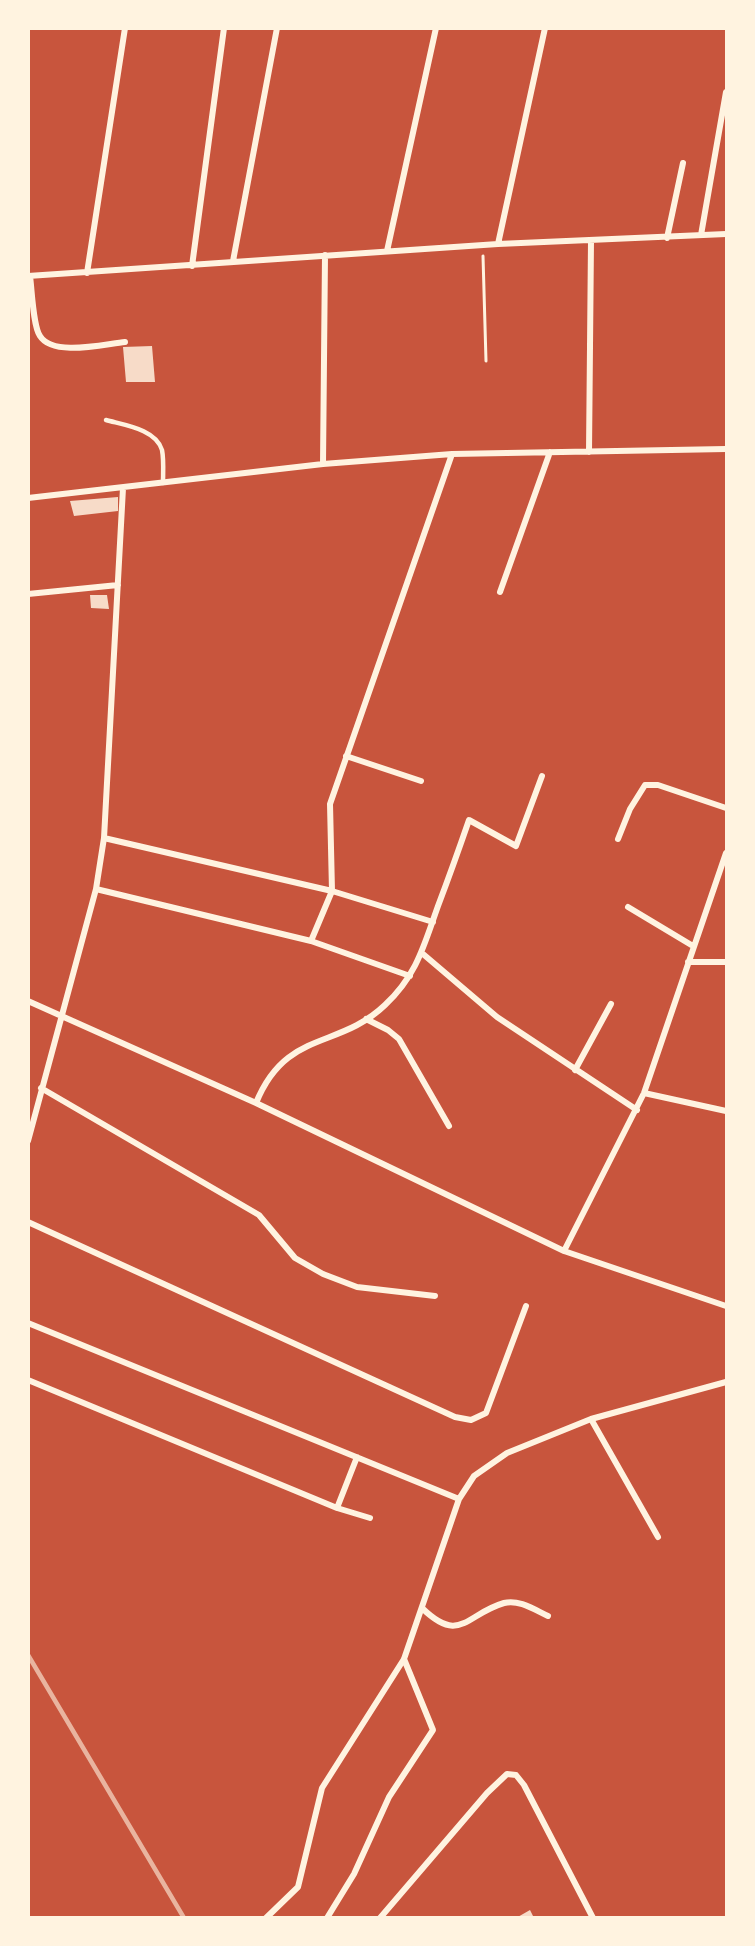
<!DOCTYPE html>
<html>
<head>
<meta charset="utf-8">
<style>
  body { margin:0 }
  #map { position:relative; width:755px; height:1946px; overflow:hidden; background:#c8553d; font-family:Lato,sans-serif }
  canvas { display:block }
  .frame { position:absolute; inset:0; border:30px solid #fff3e0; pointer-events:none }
</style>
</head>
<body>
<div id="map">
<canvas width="755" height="1946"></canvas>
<div class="frame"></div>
</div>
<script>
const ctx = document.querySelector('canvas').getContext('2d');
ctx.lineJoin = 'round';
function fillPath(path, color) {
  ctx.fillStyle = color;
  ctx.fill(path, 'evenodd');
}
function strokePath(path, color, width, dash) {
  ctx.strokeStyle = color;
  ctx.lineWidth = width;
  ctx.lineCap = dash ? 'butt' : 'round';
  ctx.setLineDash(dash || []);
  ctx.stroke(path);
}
fillPath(new Path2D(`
  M 152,346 L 155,382 L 126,382 L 123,347 Z
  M 118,497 L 118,511 L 74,516 L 70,501 Z
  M 90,595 L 107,595 L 109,609 L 91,608 Z
  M 530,1910 L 534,1918 L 516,1918 Z`), '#f7dbc8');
strokePath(new Path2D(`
  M 483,256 L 486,361`), '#fff3e0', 3);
strokePath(new Path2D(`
  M 106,420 C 124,425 156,429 162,450 C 164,460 163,473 163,483`), '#fff3e0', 4.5);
strokePath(new Path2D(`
  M 701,235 L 726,92
  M 667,238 L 683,163
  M 498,244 L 545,28
  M 387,251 L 436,28
  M 233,261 L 277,28
  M 192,266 L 224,28
  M 87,273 L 125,28
  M 28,276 L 498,244 L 726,234
  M 30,276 C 32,290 33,326 40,336 C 53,357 104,344 125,342
  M 589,452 L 591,241
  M 323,464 L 325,255
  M 28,498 L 323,464 L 452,454 L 726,449
  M 500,592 L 550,452
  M 28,594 L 118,585
  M 346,756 L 421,781
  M 104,838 L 332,891 L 433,922
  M 618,839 L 630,809 L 645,785 L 658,785 L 726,808
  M 96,889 L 311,941 L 410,976
  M 628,907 L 693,946
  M 311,941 L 332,891 L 330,804 L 452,454
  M 423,954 L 497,1017 L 637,1110
  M 688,962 L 726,962
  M 28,1001 L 256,1103 L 564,1251 L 726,1306
  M 366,1019 L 388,1030 L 399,1039 L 449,1126
  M 575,1070 L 611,1004
  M 41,1088 L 259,1215 L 295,1258 L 323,1274 L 357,1287 L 435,1296
  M 644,1093 L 726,1111
  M 256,1103 C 286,1029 338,1050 385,1005 C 417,975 424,945 438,906 C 449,877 459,849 469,820 L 516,846 L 542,776
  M 28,1141 L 96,889 L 104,838 L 123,488
  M 28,1222 L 455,1417 L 471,1420 L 486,1413 L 526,1306
  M 564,1251 L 644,1093 L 726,853
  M 28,1323 L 459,1499
  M 28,1380 L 337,1508 L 370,1518
  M 591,1419 L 658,1537
  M 337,1508 L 357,1457
  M 422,1608 C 460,1645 466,1614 504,1603 C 519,1599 535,1610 548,1616
  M 266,1918 L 298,1887 L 322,1788 L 404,1659 L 459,1499 L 474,1476 L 507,1453 L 591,1419 L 726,1382
  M 327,1918 L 354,1874 L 389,1797 L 433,1730 L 404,1659
  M 380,1918 L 487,1793 L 507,1774 L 516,1775 L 524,1785 L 593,1918`), '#fff3e0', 6);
strokePath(new Path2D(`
  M 28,1655 L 184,1918`), '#e9b49f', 4.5);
</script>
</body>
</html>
